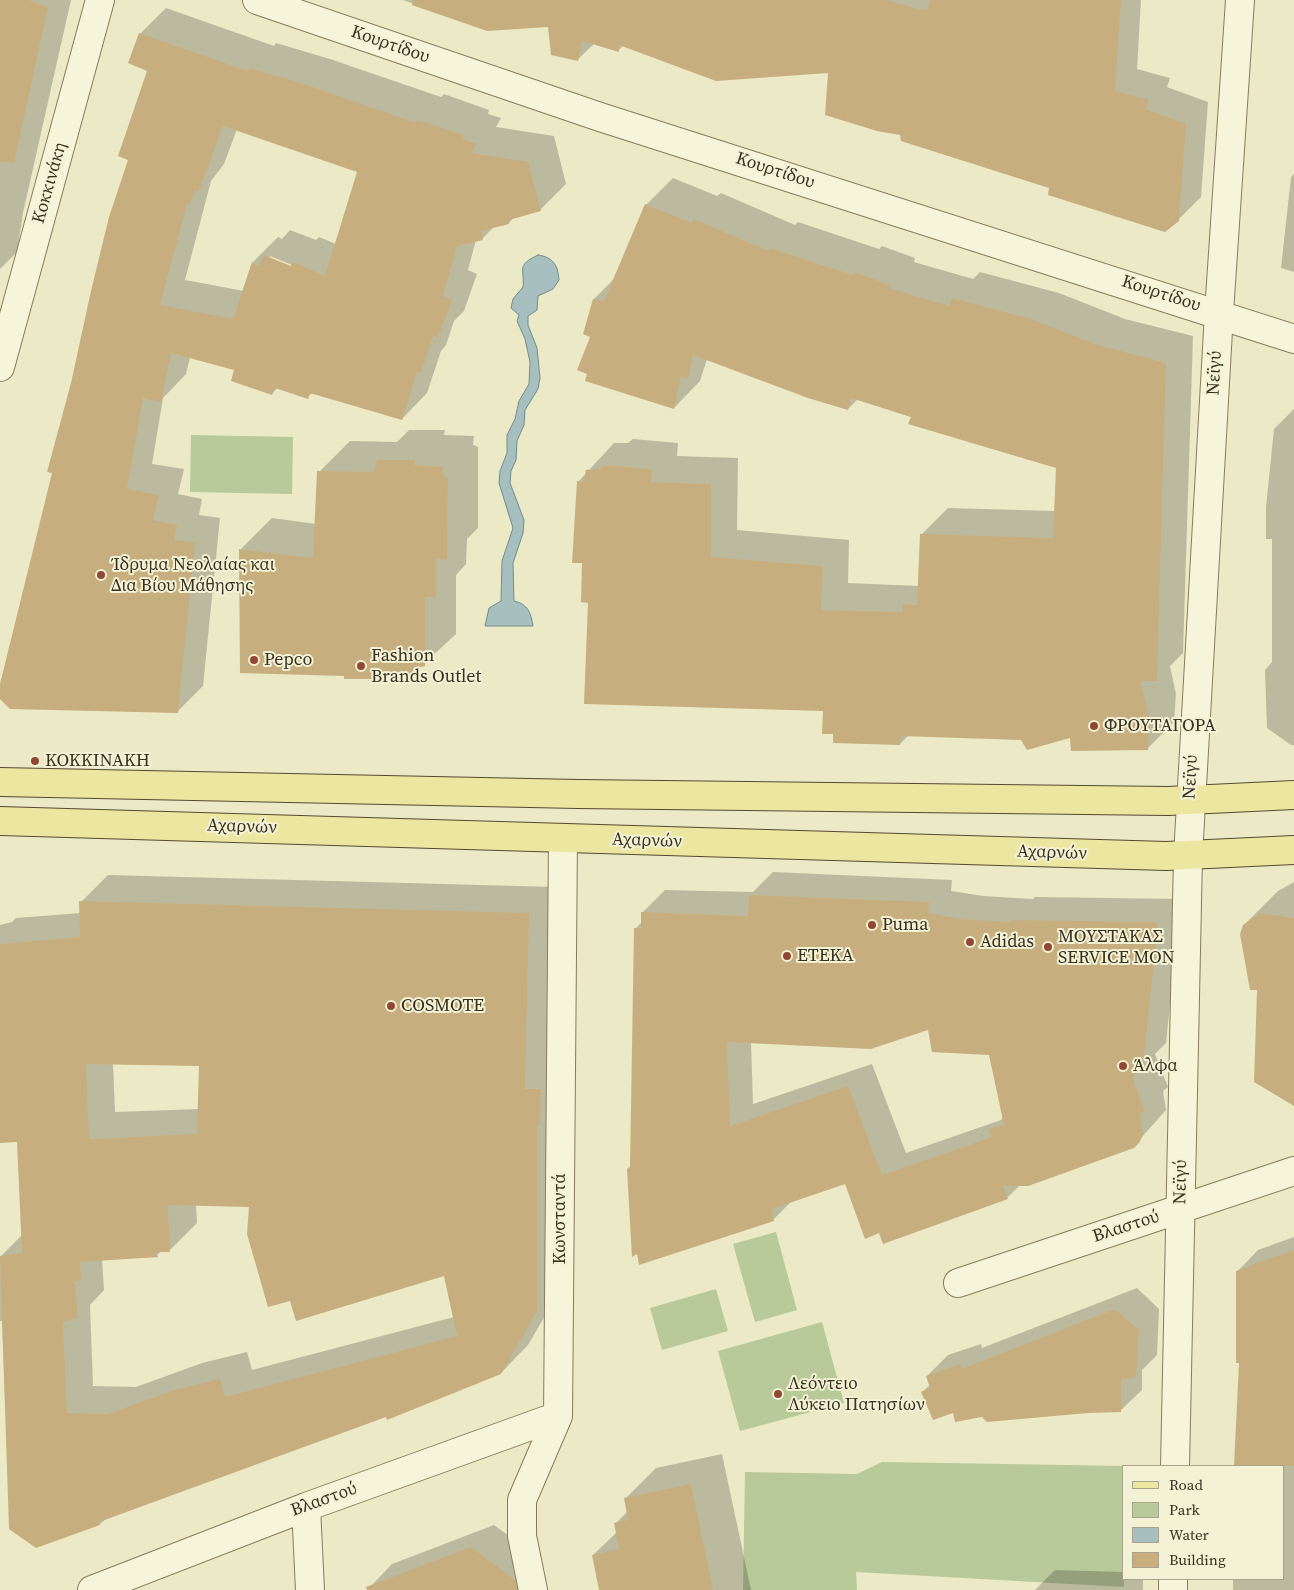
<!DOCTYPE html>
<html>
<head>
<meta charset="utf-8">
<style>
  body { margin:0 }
  #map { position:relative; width:1294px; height:1590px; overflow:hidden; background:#ebe9c6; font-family:"Source Serif 4",serif }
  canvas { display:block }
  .legend { position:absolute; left:1122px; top:1465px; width:162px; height:115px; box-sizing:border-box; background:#f3f2d5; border:1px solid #a8a48d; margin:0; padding:6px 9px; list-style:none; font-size:15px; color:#373020 }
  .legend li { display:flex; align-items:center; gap:10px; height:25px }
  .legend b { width:25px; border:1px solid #a8a48d }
</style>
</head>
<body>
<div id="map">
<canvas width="1294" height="1590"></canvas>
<ul class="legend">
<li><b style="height:6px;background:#ece7a0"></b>Road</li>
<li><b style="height:14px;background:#b8c99a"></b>Park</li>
<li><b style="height:14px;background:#a7bfbe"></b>Water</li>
<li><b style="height:14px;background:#c7ae7e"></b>Building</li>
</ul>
</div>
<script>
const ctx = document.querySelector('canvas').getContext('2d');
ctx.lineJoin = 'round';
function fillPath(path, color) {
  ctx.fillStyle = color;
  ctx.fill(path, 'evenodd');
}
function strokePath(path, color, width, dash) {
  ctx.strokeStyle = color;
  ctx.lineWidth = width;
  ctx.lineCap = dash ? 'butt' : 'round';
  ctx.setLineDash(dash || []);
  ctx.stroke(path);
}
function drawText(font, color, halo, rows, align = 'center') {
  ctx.font = font + ' "Source Serif 4",serif';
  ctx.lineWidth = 4;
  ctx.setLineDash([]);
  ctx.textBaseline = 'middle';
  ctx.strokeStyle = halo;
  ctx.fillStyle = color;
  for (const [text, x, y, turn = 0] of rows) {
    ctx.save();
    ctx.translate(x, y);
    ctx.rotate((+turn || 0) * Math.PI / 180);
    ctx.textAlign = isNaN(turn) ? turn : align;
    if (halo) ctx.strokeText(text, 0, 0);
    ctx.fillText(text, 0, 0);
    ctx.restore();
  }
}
fillPath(new Path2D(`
  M 191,435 L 293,437 L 292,494 L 190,492 Z
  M 776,1232 L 797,1310 L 755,1322 L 733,1244 Z
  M 716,1289 L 728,1331 L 662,1350 L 650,1308 Z
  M 822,1322 L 844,1403 L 740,1431 L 718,1351 Z
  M 882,1462 L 1126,1466 L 1123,1466 L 1124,1587 L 856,1572 L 857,1590 L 743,1590 L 745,1472 L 857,1474 Z`), '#b8c99a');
const water = new Path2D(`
  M 538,255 C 553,257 558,265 559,280 L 553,289 L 538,296 L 537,310 L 528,316 L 528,325 L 537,348 L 540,378 L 538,389 L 525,410 L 524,425 L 517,441 L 516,460 L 511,471 L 510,483 L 524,520 L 523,533 L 513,563 L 514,601 C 528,604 531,613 533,626 L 485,626 L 489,608 L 501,601 L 502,561 L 513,528 L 499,483 L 500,471 L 507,453 L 507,435 L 515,419 L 519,401 L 529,384 L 530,362 L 525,339 L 517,321 L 519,315 L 511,308 L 513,299 L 523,287 C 525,269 515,266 538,255 Z`);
fillPath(water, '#a7bfbe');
strokePath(water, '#6e8d8d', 1);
fillPath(new Path2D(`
  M 0,0 L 71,0 L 23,213 L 17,252 L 0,269 Z
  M 403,0 L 1141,0 L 1137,69 L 1170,78 L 1167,87 L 1208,102 L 1201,197 L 1178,220 L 1051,187 L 902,134 L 830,72 L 624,45 L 618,51 L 594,44 L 577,60 L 549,25 L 487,30 Z
  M 166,8 L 274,46 L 276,43 L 330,59 L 441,97 L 444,94 L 489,110 L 488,114 L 501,118 L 496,127 L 554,136 L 566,184 L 540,210 L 514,217 L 509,223 L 494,227 L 482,239 L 476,240 L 468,270 L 477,274 L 464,311 L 454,321 L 446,345 L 441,351 L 427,393 L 402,419 L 313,392 L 307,398 L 278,387 L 272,394 L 235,369 L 190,357 L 186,374 L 163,398 L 152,464 L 184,469 L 178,494 L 202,499 L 199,515 L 220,518 L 203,686 L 178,711 L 0,697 L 0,689 L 129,159 L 149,70 L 140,34 ZM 237,129 L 358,171 L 336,244 L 319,237 L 316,240 L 290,230 L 282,239 L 278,237 L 253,262 L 244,291 L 185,280 L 211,181 L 224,164 ZM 270,256 L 297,267 L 296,269 L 270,259 Z
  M 1294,174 L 1294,272 L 1281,268 L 1291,177 Z
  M 673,178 L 717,196 L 721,193 L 795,225 L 798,222 L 879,249 L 882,246 L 915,258 L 914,262 L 973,279 L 980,272 L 1059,293 L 1125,319 L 1193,336 L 1183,653 L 1170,666 L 1176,694 L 1174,722 L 1147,749 L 1072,736 L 1022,738 L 909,735 L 900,744 L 835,733 L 824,710 L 589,602 L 583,562 L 578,482 L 614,443 L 628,443 L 633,439 L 678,443 L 677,456 L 738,458 L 737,530 L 849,540 L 848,583 L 919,586 L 921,535 L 948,508 L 1055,511 L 1057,467 L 858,399 L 848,409 L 707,359 L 700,381 L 674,408 L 591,336 L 585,333 L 594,299 L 615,278 L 646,205 Z
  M 1294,409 L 1294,745 L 1291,745 L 1267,728 L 1265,670 L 1272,662 L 1272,539 L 1266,539 L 1266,507 L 1274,429 Z
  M 409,430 L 445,430 L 444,435 L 474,436 L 473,445 L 478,447 L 478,528 L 467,539 L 466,564 L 456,575 L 456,634 L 414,673 L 383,673 L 378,678 L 345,674 L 241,549 L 272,518 L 316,524 L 319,472 L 350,441 L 397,442 Z
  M 773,872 L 952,880 L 951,891 L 983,896 L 1033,899 L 1035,897 L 1181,899 L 1166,1043 L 1155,1054 L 1168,1087 L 1163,1091 L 1166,1110 L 1133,1147 L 1020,1185 L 1007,1198 L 880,1232 L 846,1183 L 792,1201 L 774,1219 L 632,1166 L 636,928 L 642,922 L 642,913 L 665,890 L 753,892 ZM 928,1028 L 990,1053 L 1003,1117 L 1001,1120 L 906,1153 L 872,1064 L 753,1104 L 751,1042 Z
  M 108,875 L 556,887 L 564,1283 L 528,1345 L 501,1373 L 106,1519 L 100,1524 L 36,1546 L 10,1528 L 2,1321 L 0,1321 L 0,1257 L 23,1234 L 18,1141 L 0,1142 L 0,925 L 12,922 L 16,918 L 81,913 L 81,902 ZM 113,1064 L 201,1065 L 199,1109 L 115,1112 ZM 196,1204 L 250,1206 L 291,1299 L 445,1274 L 454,1317 L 252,1370 L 247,1352 L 202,1363 L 136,1387 L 93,1386 L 90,1305 L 104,1290 L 102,1259 L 157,1255 L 162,1251 L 170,1250 L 197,1223 Z
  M 1294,882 L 1294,1089 L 1258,988 L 1244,925 L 1278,891 Z
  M 1294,1237 L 1294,1406 L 1240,1362 L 1237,1272 L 1258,1250 Z
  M 1137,1288 L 1159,1309 L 1157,1355 L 1142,1370 L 1142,1390 L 1120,1411 L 983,1415 L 954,1411 L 922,1392 L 930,1385 L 927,1376 L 948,1355 L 981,1344 L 982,1348 Z
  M 1294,1431 L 1294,1590 L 1233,1590 L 1233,1579 L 1283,1579 L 1283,1466 L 1235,1466 L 1236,1446 Z
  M 722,1454 L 751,1590 L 601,1590 L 593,1555 L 617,1532 L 615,1524 L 628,1511 L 625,1499 L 656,1468 Z
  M 494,1525 L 524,1547 L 532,1590 L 370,1590 L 370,1587 L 392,1564 Z
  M 1055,1570 L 1123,1572 L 1123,1579 L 1143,1579 L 1143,1590 L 1035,1590 Z`), '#0003');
fillPath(new Path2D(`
  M 0,0 L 29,0 L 48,7 L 14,163 L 0,162 Z
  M 413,0 L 887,0 L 926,11 L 930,0 L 1121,0 L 1115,91 L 1149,100 L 1146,109 L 1186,124 L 1179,221 L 1165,232 L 1048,195 L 1049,188 L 901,141 L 900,135 L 877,131 L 825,115 L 828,73 L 716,81 L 619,45 L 619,52 L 582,41 L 578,61 L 551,55 L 548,27 L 487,31 L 412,5 Z
  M 139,33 L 248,71 L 249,68 L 304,84 L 416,123 L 417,120 L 464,135 L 463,139 L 477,144 L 472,153 L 528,162 L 541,211 L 509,220 L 509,224 L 481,231 L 483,240 L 457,246 L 443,296 L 452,300 L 438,338 L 433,336 L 421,373 L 417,372 L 402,420 L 310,393 L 308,399 L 275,388 L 272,395 L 231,381 L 234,370 L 171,353 L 161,402 L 143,398 L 127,489 L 159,495 L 153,520 L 177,525 L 174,540 L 195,543 L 178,713 L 10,709 L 0,699 L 0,684 L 52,473 L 47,472 L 71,383 L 91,291 L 109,217 L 128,160 L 118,156 L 147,71 L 128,63 ZM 223,126 L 357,172 L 325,276 L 293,262 L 291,266 L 264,255 L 259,266 L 252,262 L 233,319 L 160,305 L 187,204 L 190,205 L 194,190 L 199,191 Z
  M 645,204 L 692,223 L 693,219 L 769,251 L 770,248 L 853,275 L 854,272 L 890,285 L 888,288 L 950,306 L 952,298 L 1031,319 L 1098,345 L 1166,363 L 1157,681 L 1141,681 L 1150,722 L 1148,750 L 1071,751 L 1070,738 L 1027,750 L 1021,740 L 901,736 L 900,745 L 833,743 L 833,734 L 822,734 L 823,711 L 584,704 L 588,603 L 581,602 L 582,563 L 572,563 L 577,481 L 584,482 L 586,470 L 600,469 L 605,465 L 652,469 L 651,482 L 711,484 L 711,557 L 823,566 L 821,610 L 903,612 L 903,604 L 917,605 L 920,534 L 1053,538 L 1056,468 L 908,424 L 911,417 L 851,398 L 848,410 L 808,398 L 693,355 L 688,379 L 681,377 L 674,409 L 585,381 L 587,374 L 577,370 L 590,337 L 583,334 L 593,299 L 604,301 Z
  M 377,460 L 415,460 L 414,465 L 443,467 L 443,476 L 448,478 L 447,560 L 436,559 L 436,597 L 425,597 L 425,666 L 415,668 L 415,674 L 378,674 L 378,679 L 344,679 L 344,676 L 240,673 L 239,549 L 313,558 L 317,471 L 374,472 Z
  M 749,895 L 929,902 L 928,913 L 960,919 L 1010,922 L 1011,920 L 1158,922 L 1143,1068 L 1132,1077 L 1145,1111 L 1140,1113 L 1143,1135 L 1139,1143 L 1134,1148 L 1028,1186 L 1003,1186 L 1008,1199 L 883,1244 L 879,1233 L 865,1239 L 845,1184 L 772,1209 L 774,1221 L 639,1265 L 637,1254 L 632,1257 L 627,1169 L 630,1167 L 634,928 L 641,928 L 641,912 L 748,916 ZM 928,1030 L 932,1052 L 989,1055 L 1004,1125 L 989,1129 L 992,1137 L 882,1175 L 848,1086 L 730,1126 L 727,1042 L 871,1049 Z
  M 79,901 L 529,913 L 525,1089 L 541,1089 L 540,1125 L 537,1125 L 537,1311 L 501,1374 L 387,1420 L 386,1417 L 99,1522 L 100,1525 L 36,1548 L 9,1529 L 0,1256 L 22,1253 L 17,1142 L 0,1143 L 0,944 L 80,937 ZM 86,1064 L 199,1066 L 197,1134 L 89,1139 ZM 168,1205 L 249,1207 L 247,1234 L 268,1307 L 290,1301 L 296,1321 L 444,1276 L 457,1336 L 225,1397 L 220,1379 L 174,1390 L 108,1414 L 67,1413 L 63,1322 L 78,1318 L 75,1282 L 81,1280 L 80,1262 L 158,1257 L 156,1252 L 170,1252 Z
  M 1261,913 L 1294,918 L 1294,1106 L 1254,1082 L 1257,990 L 1250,990 L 1240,934 L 1243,925 Z
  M 1294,1250 L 1294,1466 L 1234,1466 L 1239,1363 L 1236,1363 L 1236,1271 Z
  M 1115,1309 L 1139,1330 L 1136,1377 L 1121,1380 L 1121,1412 L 1088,1413 L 987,1422 L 982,1417 L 955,1422 L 953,1413 L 933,1420 L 921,1392 L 930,1388 L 926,1376 L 960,1364 L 961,1369 Z
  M 691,1484 L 713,1590 L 599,1590 L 592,1555 L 619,1549 L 614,1523 L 628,1520 L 624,1498 Z
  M 471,1547 L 515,1580 L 517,1590 L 367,1590 L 366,1587 Z`), '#c7ae7e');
const pedestrian = new Path2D(`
  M 1180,1209 L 1294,1171`);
const minor = new Path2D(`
  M 257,0 L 600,117 L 1294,339
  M 0,367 L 100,0
  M 958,1283 L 1180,1209
  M 1175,1466 L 1188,856
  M 306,1507 L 310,1590
  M 92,1590 L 306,1507 L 558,1416
  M 533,1590 L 522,1536 L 522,1500 L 558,1416 L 563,839
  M 1173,1590 L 1173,1579`);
const tertiary = new Path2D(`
  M 1188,856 L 1219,313 L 1240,0`);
const primary = new Path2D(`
  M 0,782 L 578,794 L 1168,801 L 1294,795
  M 0,821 L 1166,856 L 1294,850`);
strokePath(pedestrian, '#867c5d', 30);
strokePath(minor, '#867c5d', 30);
strokePath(tertiary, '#867c5d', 30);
strokePath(primary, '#544931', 30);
strokePath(pedestrian, '#f7f5d9', 28);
strokePath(minor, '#f7f5d9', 28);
strokePath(tertiary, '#f7f5d9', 28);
strokePath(primary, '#ece7a0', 28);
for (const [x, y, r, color] of [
  [101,575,5,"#914731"],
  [254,660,5,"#914731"],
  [361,666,5,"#914731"],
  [1094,726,5,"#914731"],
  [35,761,5,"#914731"],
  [872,925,5,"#914731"],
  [970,942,5,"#914731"],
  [1048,947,5,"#914731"],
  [787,956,5,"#914731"],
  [391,1006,5,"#914731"],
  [1123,1066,5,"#914731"],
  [778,1394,5,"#914731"]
]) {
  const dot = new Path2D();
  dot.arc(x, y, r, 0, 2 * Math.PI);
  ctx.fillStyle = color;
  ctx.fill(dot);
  strokePath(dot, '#f3f2d5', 2);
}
drawText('18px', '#373020', '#f3f2d5', [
  ["Κουρτίδου",390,45,19],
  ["Κουρτίδου",775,171,18],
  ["Κοκκινάκη",50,183,-74],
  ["Κουρτίδου",1161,294,18],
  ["Νεϊγύ",1215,373,-87],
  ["Νεϊγύ",1191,777,-87],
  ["Αχαρνών",242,827,2],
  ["Αχαρνών",647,841,2],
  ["Αχαρνών",1052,853,2],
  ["Νεϊγύ",1181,1182,-89],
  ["Κωνσταντά",560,1219,-90],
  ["Βλαστού",1126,1227,-18],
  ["Βλαστού",324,1500,-20]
]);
drawText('18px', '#373020', '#f3f2d5', [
  ["Ίδρυμα Νεολαίας και",111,565],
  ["Δια Βίου Μάθησης",111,586],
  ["Fashion",371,656],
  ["Brands Outlet",371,677],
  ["Pepco",264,660],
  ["ΦΡΟΥΤΑΓΟΡΑ",1104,726],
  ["ΚΟΚΚΙΝΑΚΗ",45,761],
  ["Puma",882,925],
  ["ΜΟΥΣΤΑΚΑΣ",1058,937],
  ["SERVICE ΜΟΝ",1058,958],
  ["Adidas",980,942],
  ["ΕΤΕΚΑ",797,956],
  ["COSMOTE",401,1006],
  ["Άλφα",1133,1066],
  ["Λεόντειο",788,1384],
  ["Λύκειο Πατησίων",788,1405]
], 'left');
</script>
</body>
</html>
